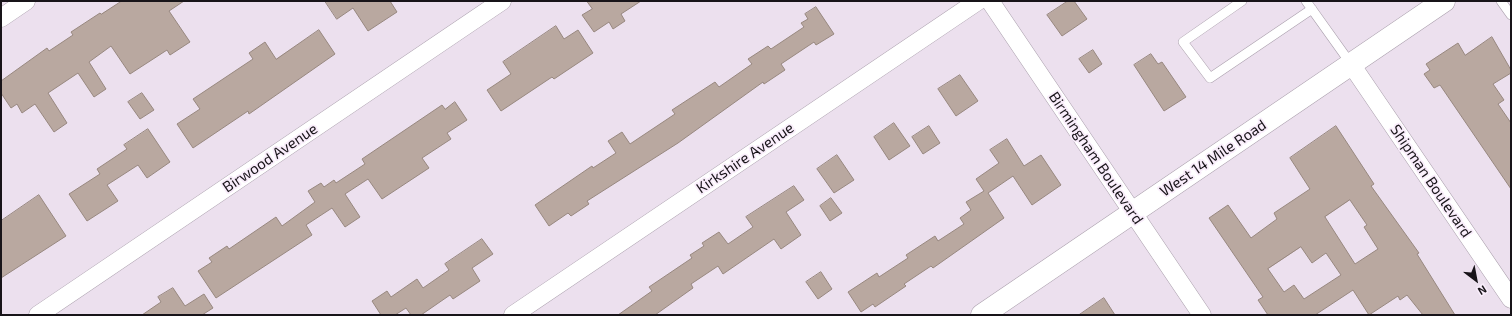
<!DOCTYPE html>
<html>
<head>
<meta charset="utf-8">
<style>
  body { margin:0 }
  #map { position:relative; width:1512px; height:316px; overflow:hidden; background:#ece0ee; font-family:"Exo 2",sans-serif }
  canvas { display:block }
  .frame { position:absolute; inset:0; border:2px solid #181419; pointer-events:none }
  .north { position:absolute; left:1456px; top:260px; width:40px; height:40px; -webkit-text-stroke:3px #f9edfb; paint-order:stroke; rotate:148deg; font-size:11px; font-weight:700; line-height:16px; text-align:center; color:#181419 }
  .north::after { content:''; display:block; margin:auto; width:14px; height:18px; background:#181419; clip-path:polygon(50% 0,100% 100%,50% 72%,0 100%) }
</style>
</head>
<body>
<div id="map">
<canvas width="1512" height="316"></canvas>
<div class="frame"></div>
<div class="north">N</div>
</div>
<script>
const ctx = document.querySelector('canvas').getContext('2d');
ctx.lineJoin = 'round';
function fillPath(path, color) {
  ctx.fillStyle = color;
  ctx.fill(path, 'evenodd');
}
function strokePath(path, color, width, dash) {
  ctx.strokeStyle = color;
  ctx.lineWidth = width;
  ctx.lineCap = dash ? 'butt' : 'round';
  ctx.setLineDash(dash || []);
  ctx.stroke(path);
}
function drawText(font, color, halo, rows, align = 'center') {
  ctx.font = font + ' "Exo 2",sans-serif';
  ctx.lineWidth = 3.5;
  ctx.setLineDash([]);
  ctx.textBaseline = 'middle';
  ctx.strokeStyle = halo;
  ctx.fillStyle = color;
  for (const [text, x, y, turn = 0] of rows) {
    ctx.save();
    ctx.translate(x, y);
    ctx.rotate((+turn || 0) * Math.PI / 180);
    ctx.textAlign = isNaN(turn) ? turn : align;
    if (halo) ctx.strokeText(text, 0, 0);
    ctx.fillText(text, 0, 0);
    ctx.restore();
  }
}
const building = new Path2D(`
  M 122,1 L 184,1 L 169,11 L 190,42 L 170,55 L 167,50 L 130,74 L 111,46 L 89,62 L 106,89 L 94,97 L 78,73 L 48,93 L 67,123 L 54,132 L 35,104 L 22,113 L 17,104 L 11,108 L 1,93 L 1,81 L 47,48 L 49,51 L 73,35 L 71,32 L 100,13 L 101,14 Z
  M 325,1 L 390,1 L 397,12 L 368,31 L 353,8 L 337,19 Z
  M 587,1 L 641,1 L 621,14 L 625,21 L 613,29 L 609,22 L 594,32 L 582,15 L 592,9 Z
  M 1068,1 L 1074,1 L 1087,19 L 1062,36 L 1047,15 Z
  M 816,7 L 834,34 L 816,45 L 814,42 L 781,64 L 785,70 L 764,84 L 763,82 L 678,143 L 587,201 L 589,204 L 571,216 L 568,213 L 549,226 L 535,205 L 592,166 L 593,168 L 616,153 L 608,141 L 622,132 L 630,144 L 675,114 L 672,110 L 715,82 L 719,87 L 752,64 L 748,59 L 768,46 L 771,49 L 804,27 L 801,23 L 808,19 L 805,14 Z
  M 556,26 L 564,39 L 578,30 L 593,53 L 554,79 L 552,77 L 501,111 L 487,90 L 511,74 L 503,62 Z
  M 319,30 L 335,54 L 249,114 L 248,111 L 193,148 L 177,124 L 200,109 L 193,99 L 253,59 L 249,53 L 265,42 L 276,59 Z
  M 1492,37 L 1511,70 L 1511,73 L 1493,84 L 1504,100 L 1498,104 L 1511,123 L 1511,189 L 1440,85 L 1434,88 L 1424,74 L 1430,70 L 1426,64 L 1458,43 L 1465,55 Z
  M 1093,50 L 1102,64 L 1089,73 L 1079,59 Z
  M 1151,54 L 1158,64 L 1162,62 L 1186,97 L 1164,111 L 1134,65 Z
  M 960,75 L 978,101 L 956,116 L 938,89 Z
  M 142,93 L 154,110 L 140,119 L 128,102 Z
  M 455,102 L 467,120 L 447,133 L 451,139 L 422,158 L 429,168 L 382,199 L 368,179 L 345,194 L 360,217 L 345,227 L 332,208 L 306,225 L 312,235 L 216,298 L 198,271 L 212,262 L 209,258 L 227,246 L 229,249 L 276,217 L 282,226 L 315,202 L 308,191 L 321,183 L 324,187 L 334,180 L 336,183 L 365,164 L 362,159 L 442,105 L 445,109 Z
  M 894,123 L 910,146 L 889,160 L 874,137 Z
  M 929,126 L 940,143 L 923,154 L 912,137 Z
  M 1336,126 L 1374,184 L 1371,186 L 1419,253 L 1417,254 L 1455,315 L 1423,315 L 1407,295 L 1400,300 L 1398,296 L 1369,315 L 1353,290 L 1315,315 L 1268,315 L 1258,300 L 1263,297 L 1209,218 L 1228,205 L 1251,238 L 1277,219 L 1274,213 L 1310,189 L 1290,158 ZM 1350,200 L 1367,225 L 1364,227 L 1378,249 L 1355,264 L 1325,217 ZM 1301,247 L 1312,263 L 1326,253 L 1341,275 L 1304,299 L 1294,285 L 1284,292 L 1268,269 Z
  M 148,129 L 170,162 L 147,178 L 138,165 L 107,185 L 118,201 L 87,221 L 69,194 L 100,174 L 97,169 L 127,149 L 124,145 Z
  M 1007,139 L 1024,166 L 1041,155 L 1061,185 L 1032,205 L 1013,176 L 988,193 L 1004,218 L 933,268 L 931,266 L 904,284 L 906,286 L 875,307 L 873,304 L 861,312 L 848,292 L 877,273 L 879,277 L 908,258 L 906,255 L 935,236 L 938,241 L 964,224 L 960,218 L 971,210 L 966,202 L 984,191 L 976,179 L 999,163 L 990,150 Z
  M 837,155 L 854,180 L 834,193 L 817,169 Z
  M 794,186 L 804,200 L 786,212 L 801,235 L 781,249 L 774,239 L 723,274 L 718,266 L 691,284 L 693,288 L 655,315 L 618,315 L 652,291 L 649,287 L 692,258 L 690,255 L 704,246 L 702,243 L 719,232 L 728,244 L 753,227 L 746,217 Z
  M 39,195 L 66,236 L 1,278 L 1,221 Z
  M 831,198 L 842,213 L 830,221 L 820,206 Z
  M 482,239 L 493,254 L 472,268 L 480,281 L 453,299 L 450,295 L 421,315 L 411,315 L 406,308 L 395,315 L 381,315 L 372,301 L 387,291 L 391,297 L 417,279 L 423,288 L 449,270 L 445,264 Z
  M 821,272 L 832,289 L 818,299 L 806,282 Z
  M 173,288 L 185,306 L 204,294 L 213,308 L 202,315 L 142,315 L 161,302 L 158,297 Z
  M 1104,298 L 1115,315 L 1079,315 Z`);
fillPath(building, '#b9a8a0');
strokePath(building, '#97877f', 1);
const lane = new Path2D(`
  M 1242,1 L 1183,42 L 1210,78 L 1312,9
  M 1306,1 L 1351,64
  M 1501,1 L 1511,15`);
const street = new Path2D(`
  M 990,1 L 1202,315
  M 1,18 L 26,1
  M 1351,64 L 1511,299
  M 38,315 L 502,1
  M 513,315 L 978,1`);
const secondary = new Path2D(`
  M 982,315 L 1444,1`);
strokePath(lane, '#aa9fac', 10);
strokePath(street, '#aa9fac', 19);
strokePath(secondary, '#aa9fac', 23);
strokePath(lane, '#fff', 9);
strokePath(street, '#fff', 18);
strokePath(secondary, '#fff', 22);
drawText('15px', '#181419', '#f9edfb', [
  ["Birwood Avenue",270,158,-34],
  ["Kirkshire Avenue",745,158,-34],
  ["Birmingham Boulevard",1096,158,56],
  ["West 14 Mile Road",1213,158,-34],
  ["Shipman Boulevard",1431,181,56]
]);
</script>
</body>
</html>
